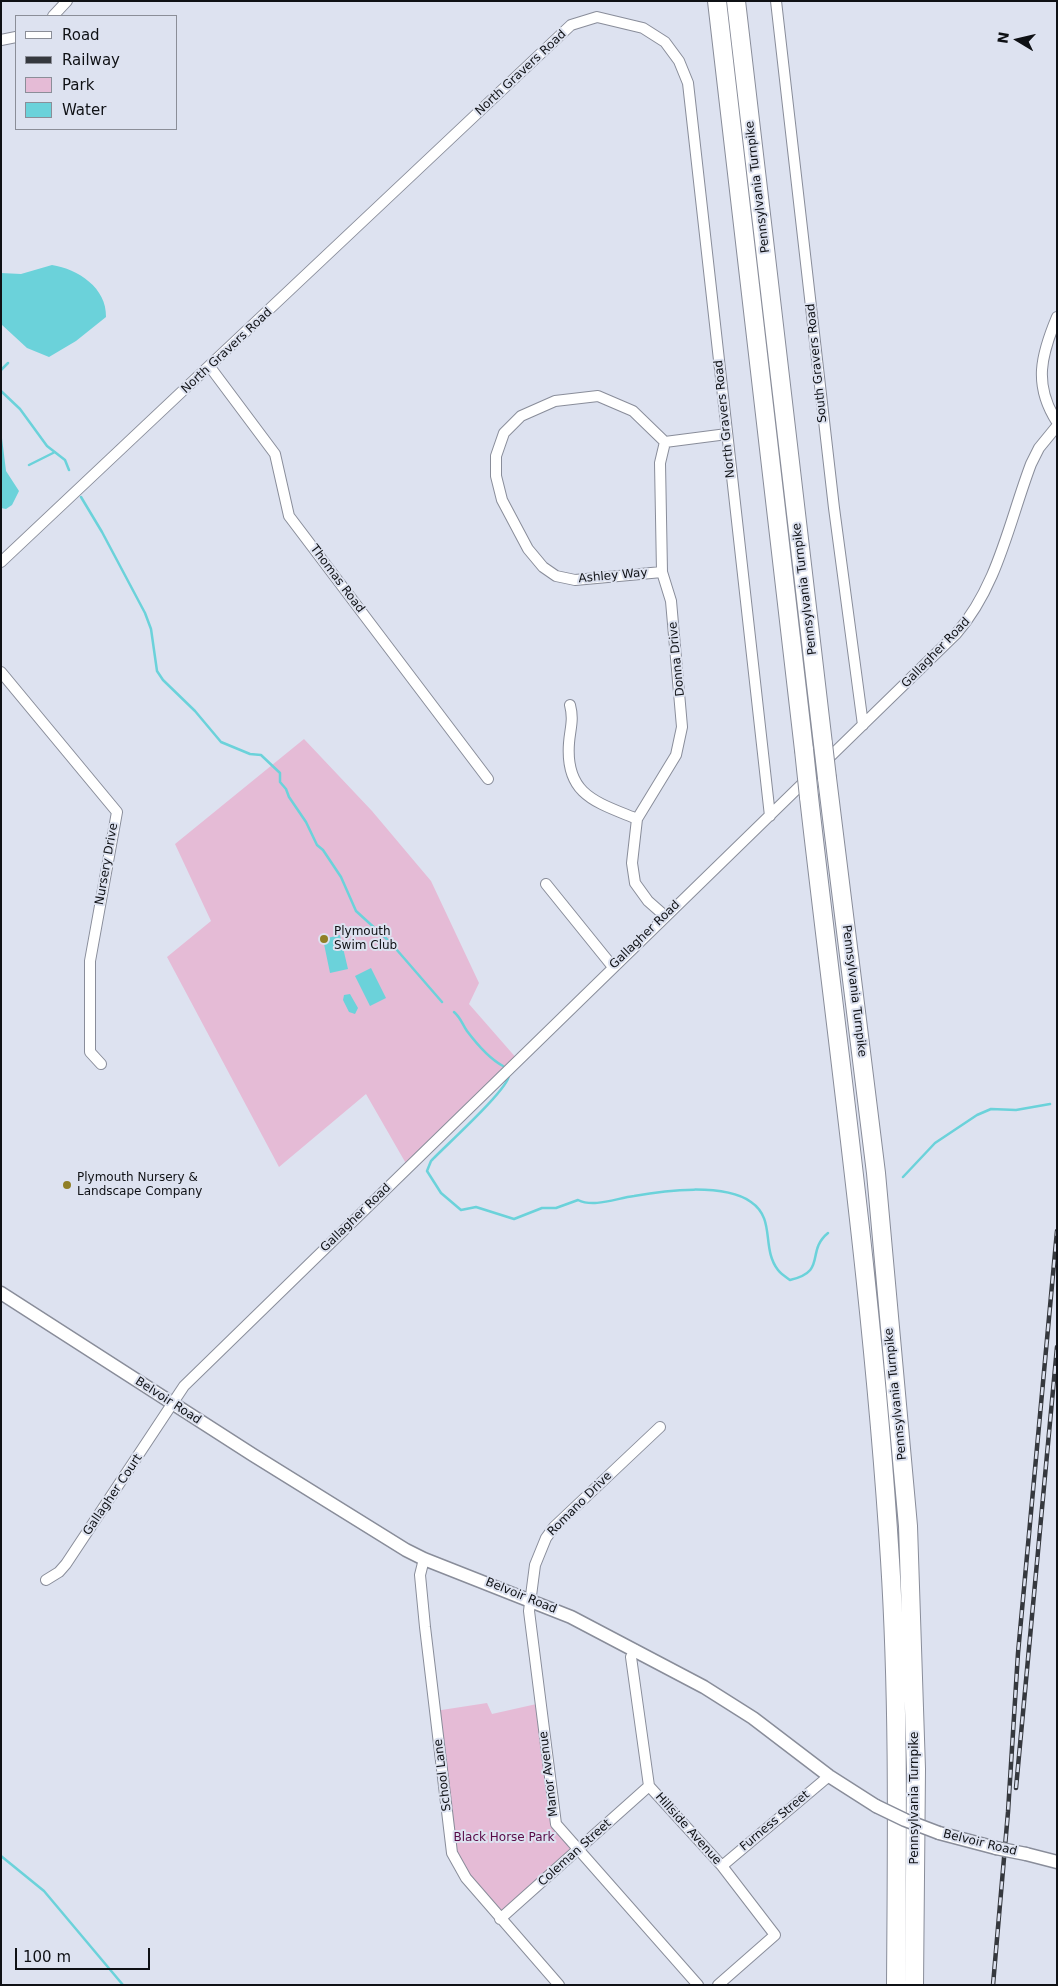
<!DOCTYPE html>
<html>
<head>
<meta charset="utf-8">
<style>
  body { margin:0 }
  #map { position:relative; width:1058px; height:1986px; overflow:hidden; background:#dde2f0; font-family:"DejaVu Sans",sans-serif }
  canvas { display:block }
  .frame { position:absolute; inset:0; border:2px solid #0f1115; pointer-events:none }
  .legend { position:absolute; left:15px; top:15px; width:162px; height:115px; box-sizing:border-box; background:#dde2f0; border:1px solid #8b8e98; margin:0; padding:6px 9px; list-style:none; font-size:15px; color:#0f1115 }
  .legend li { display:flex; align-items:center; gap:10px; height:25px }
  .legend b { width:25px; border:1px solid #8b8e98 }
  .north { position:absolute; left:993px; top:15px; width:50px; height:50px; -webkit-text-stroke:4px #dde2f0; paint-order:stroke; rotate:279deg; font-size:14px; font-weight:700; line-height:20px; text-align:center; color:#0f1115 }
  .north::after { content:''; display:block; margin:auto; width:18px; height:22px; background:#0f1115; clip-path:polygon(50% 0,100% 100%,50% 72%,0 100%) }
  .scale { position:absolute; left:15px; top:1948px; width:135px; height:22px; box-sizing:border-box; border:2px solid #0f1115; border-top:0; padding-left:6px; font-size:15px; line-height:18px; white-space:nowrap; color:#0f1115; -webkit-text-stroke:4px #dde2f0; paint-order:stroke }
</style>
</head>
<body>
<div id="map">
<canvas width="1058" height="1986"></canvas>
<div class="frame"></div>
<ul class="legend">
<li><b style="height:6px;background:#fff"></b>Road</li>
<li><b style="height:6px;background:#35383e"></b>Railway</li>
<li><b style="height:14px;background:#e5bbd6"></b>Park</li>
<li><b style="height:14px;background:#6bd2da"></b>Water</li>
</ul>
<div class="north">N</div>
<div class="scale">100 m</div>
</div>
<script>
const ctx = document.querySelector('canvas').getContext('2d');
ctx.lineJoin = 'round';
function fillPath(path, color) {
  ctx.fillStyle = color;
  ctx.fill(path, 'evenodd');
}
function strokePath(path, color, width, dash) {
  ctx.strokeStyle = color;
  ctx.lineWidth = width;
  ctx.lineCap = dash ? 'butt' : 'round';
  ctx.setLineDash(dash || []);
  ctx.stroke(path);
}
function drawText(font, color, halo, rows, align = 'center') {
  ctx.font = font + ' "DejaVu Sans",sans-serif';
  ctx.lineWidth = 4;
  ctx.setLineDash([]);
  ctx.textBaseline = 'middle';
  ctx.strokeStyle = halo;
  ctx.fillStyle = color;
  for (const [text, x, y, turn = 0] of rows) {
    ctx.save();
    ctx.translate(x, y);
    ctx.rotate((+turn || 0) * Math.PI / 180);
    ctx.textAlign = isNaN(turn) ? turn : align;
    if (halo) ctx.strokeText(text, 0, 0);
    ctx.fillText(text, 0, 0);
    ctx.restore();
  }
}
fillPath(new Path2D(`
  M 304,739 L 372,811 L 431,881 L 479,983 L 469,1004 L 518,1060 L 408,1167 L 366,1094 L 279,1167 L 167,957 L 211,921 L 175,844 Z
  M 487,1703 L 492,1714 L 541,1703 L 556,1823 L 579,1849 L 500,1919 L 452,1853 L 435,1711 Z`), '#e5bbd6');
fillPath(new Path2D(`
  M 52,265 C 78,269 107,288 106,317 L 76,341 L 49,357 L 27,348 L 1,324 L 1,273 L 21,274 Z
  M 1,430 L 6,471 L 19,491 L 12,505 L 6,509 L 1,508 Z
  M 340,935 L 348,969 L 330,973 L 323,939 Z
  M 371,968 L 386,998 L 370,1006 L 355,976 Z
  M 350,994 L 358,1008 L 355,1014 L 349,1012 L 343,1000 L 344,995 Z`), '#6bd2da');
strokePath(new Path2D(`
  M 1,370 L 8,363
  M 1,391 L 20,409 L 47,446 L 65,460 L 69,470
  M 29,465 L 55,452
  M 81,497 L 102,532 L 145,613 L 151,629 L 157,671 L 163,680 L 195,711 L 221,742 L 250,754 L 261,755 L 280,773 L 280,782 L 286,789 L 289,797 L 306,822 L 317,845 L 323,850 L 341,877 L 356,911 L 390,942 L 442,1002
  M 454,1012 C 461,1018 462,1024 467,1031 C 476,1043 490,1059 503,1066
  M 509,1075 C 509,1089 444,1147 431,1161 L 427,1171 L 441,1193 L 461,1210 L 476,1207 L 514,1219 L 542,1208 L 556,1208 L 578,1200 C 594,1208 617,1198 634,1196 C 665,1190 724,1183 751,1202 C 776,1219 761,1248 778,1270 C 781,1274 786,1277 790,1280 C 828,1271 805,1252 828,1233
  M 903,1177 L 935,1143 L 977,1115 L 991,1109 L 1016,1110 L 1050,1104
  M 1,1856 L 44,1891 L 123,1985`), '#6bd2da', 2.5);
const minor = new Path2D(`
  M 776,1 L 834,508 L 863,725
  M 53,16 L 67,1
  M 1,40 L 16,37
  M 1057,317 C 1041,355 1033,385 1057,422
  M 210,367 L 275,454 L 289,516 L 488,779
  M 1,562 L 571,25 L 597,17 L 643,28 L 665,42 L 679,61 L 688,83 L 770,816
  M 662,572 L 575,580 L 556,576 L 543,567 L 528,549 L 502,500 L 496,476 L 496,456 L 504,433 L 521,416 L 555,401 L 598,396 L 633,411 L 665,442
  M 1,672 L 117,812 L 90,961 L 90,1052 L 101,1064
  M 570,705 C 574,720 570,729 569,743 C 565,795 596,802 637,819
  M 546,884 L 613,967
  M 665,916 L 648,901 L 635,883 L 632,863 L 637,819 L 676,755 L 682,727 L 671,601 L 662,572 L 660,463 L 665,442 L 727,434
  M 660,1427 L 554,1527 L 546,1538 L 535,1565 L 529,1611 L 556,1824 L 698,1985
  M 424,1559 L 420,1575 L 425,1627 L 452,1853 L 466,1878 L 559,1985
  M 46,1580 L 59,1572 L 66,1564 L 184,1386 L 956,634 C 998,586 1009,522 1031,464 L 1039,448 L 1057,426
  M 635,1650 L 631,1657 L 649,1786 L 722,1866 L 775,1935 L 718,1985
  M 722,1866 L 829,1776
  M 500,1919 L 649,1786`);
const tertiary = new Path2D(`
  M 1,1293 L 253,1455 L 406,1550 L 424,1559 L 571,1617 L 704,1687 L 753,1718 L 829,1776 L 876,1806
  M 939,1833 L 996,1848
  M 1026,1854 L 1057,1862`);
const motorway = new Path2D(`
  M 717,1 L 804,750
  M 736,1 L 823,744
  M 827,778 L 876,1173 L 908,1526 L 916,1769 L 914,1985
  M 809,797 C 838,1051 874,1305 890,1560 C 899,1701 897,1843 896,1985`);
strokePath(minor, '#898d9a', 12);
strokePath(tertiary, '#898d9a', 15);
strokePath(motorway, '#898d9a', 20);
strokePath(minor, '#fff', 10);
strokePath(tertiary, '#fff', 12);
strokePath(motorway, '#fff', 18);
const rail = new Path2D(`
  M 1016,1788 L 1057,1347
  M 993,1985 L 1008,1812 L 1018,1653 L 1057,1231`);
strokePath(rail, '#35383e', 4.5);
strokePath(rail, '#dde2f0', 2.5, [8]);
const tertiaryBridge = new Path2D(`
  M 876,1806 L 905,1820 L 939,1833
  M 996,1848 L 1026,1854`);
const motorwayBridge = new Path2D(`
  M 823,744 L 827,778
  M 804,750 L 809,797`);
strokePath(tertiaryBridge, '#898d9a', 15, []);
strokePath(motorwayBridge, '#898d9a', 20, []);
strokePath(tertiaryBridge, '#fff', 12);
strokePath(motorwayBridge, '#fff', 18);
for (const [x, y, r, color] of [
  [324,939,5,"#907f26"],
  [67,1185,5,"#907f26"]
]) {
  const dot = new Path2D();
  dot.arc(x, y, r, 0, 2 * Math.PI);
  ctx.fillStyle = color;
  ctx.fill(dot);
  strokePath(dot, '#dde2f0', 2);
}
drawText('12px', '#0f1115', '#dde2f0', [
  ["North Gravers Road",521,73,-43],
  ["Pennsylvania Turnpike",758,187,-97],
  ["North Gravers Road",227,351,-43],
  ["South Gravers Road",817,363,-96],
  ["North Gravers Road",725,419,-96],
  ["Ashley Way",613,576,-5],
  ["Thomas Road",337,579,53],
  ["Pennsylvania Turnpike",805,589,-97],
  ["Gallagher Road",936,653,-46],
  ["Donna Drive",677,659,-96],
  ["Nursery Drive",107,864,-80],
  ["Gallagher Road",645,935,-44],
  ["Pennsylvania Turnpike",854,991,83],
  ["Gallagher Road",356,1218,-44],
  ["Pennsylvania Turnpike",896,1394,-96],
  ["Belvoir Road",168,1401,33],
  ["Gallagher Court",113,1495,-56],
  ["Romano Drive",580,1504,-45],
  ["Belvoir Road",521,1596,22],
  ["Manor Avenue",549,1774,-97],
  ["School Lane",443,1775,-97],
  ["Pennsylvania Turnpike",915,1798,-90],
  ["Furness Street",775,1821,-40],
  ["Hillside Avenue",688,1829,48],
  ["Belvoir Road",980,1843,14],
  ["Coleman Street",575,1853,-42]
]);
drawText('12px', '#0f1115', '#dde2f0', [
  ["Plymouth",334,932],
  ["Swim Club",334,946],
  ["Plymouth Nursery &",77,1178],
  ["Landscape Company",77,1192]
], 'left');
drawText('12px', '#580a47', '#dde2f0', [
  ["Black Horse Park",504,1838]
]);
</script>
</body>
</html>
